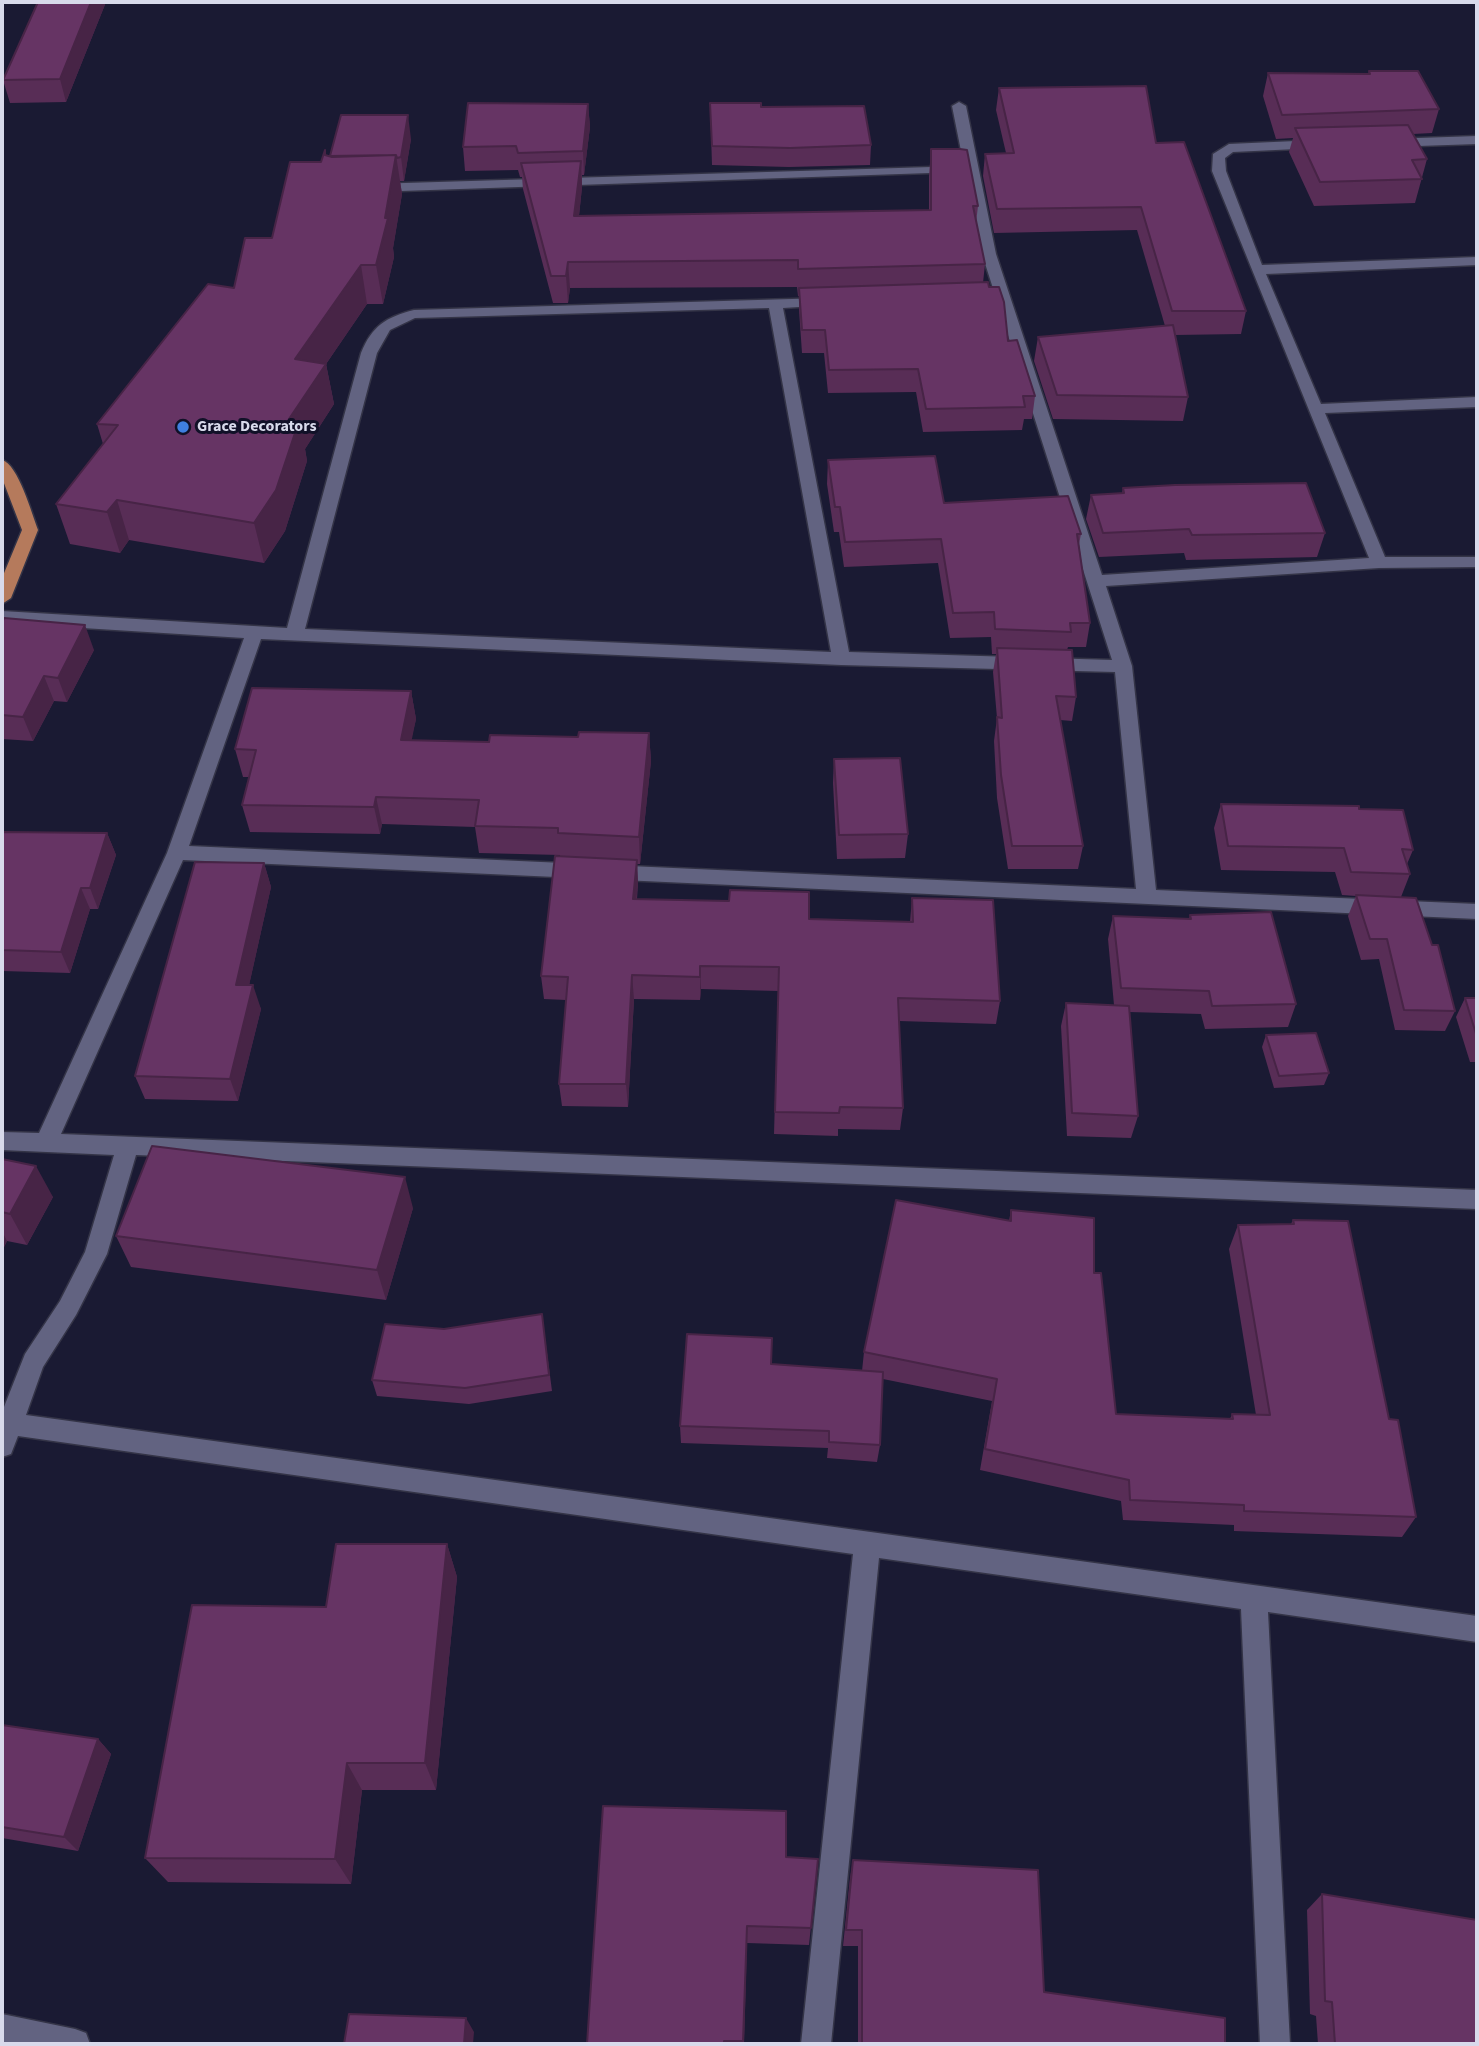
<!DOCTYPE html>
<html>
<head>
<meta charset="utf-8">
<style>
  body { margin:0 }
  #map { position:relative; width:1479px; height:2046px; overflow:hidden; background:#1a1a33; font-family:"Source Sans 3",sans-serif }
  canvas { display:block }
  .frame { position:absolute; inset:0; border:4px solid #d8daeb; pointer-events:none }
</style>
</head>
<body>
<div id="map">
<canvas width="1479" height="2046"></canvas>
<div class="frame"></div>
</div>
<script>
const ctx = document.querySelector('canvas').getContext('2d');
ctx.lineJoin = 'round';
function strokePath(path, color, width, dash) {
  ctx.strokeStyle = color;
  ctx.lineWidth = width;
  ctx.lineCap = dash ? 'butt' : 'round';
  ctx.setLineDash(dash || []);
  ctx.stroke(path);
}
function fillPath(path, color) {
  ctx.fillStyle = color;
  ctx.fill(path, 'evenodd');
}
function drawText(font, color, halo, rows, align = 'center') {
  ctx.font = font + ' "Source Sans 3",sans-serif';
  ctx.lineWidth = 6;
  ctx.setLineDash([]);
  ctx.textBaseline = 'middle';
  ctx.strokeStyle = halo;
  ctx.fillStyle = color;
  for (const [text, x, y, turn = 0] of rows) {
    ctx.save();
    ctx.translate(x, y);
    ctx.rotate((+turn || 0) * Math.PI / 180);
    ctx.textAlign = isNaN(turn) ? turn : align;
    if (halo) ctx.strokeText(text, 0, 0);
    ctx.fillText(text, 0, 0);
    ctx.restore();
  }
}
const minor = new Path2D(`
  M 959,102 L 966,106 L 996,254 L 1102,575 L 1369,558 L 1212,171 L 1213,154 L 1229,144 L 1318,140 L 1325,144 L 1318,148 L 1233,152 L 1225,158 L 1226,171 L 1262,265 L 1477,257 L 1477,265 L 1266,274 L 1321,404 L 1477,397 L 1477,407 L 1325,413 L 1385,557 L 1477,557 L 1477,567 L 1379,568 L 1106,586 L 1132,666 L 1156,890 L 1477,904 L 1477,919 L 183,860 L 61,1134 L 1477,1190 L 1477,1209 L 136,1155 L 107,1254 L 76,1315 L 43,1367 L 26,1415 L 1477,1616 L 1477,1642 L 1268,1612 L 1290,2044 L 1260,2044 L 1241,1609 L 879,1558 L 831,2044 L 801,2044 L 853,1554 L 18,1436 L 11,1454 L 2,1457 L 2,1412 L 25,1354 L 60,1301 L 85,1252 L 114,1155 L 2,1150 L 2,1132 L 39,1133 L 167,853 L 244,638 L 2,623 L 2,611 L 287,628 L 361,353 C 372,326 386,317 414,310 L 826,298 L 833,302 L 831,305 L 783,308 L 849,652 L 1112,660 L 982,254 L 965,169 L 959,172 L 372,192 L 365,188 L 372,184 L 964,166 L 952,106 ZM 769,308 L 831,652 L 305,629 L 377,353 L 390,330 L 415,318 ZM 261,639 L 841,665 L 1115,672 L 1136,889 L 189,846 Z
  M 1477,136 L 1477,144 L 1389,147 L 1382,143 L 1389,139 Z
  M 2,2014 L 75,2029 L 86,2033 L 90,2044 L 2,2044 Z`);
const major = new Path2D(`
  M 2,460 C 18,464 32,514 38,530 L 11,598 L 2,604 L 2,578 L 22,530 L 2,478 Z`);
strokePath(minor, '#343447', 3);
strokePath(major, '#343447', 3);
fillPath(minor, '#626381');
fillPath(major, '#b57a5c');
fillPath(new Path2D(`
  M 106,2 L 66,102 L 10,103 L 3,80 Z
  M 1369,71 L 1439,109 L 1432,133 L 1413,134 L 1427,159 L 1415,203 L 1314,206 L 1289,152 L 1293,138 L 1276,139 L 1263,96 L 1268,73 L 1368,74 Z
  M 999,88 L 1156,143 L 1246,311 L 1241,334 L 1175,335 L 1188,397 L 1183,421 L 1053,419 L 1034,361 L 1038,337 L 1165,326 L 1137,230 L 994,233 L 983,176 L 985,154 L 1006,153 L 996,110 Z
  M 710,103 L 761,107 L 871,145 L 870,165 L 789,167 L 712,165 Z
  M 588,104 L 590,127 L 584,175 L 582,175 L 582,187 L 579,216 L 929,210 L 929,176 L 931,149 L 978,206 L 976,223 L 985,264 L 983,283 L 1008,341 L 1035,396 L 1032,419 L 1024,419 L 1022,430 L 923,432 L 916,392 L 828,393 L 824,353 L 802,353 L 799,310 L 799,296 L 798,296 L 797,287 L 570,288 L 568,303 L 553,303 L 523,189 L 522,177 L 520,177 L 518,170 L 465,171 L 463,147 Z
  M 411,139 L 404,181 L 400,181 L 402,194 L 393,248 L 394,257 L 383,304 L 367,304 L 326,364 L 334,404 L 305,449 L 307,461 L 285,531 L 264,563 L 129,540 L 120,553 L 70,544 L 56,504 L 103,444 L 97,424 L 234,288 L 272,238 L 325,155 L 330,156 Z
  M 828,460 L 944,503 L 1081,534 L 1079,544 L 1090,623 L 1086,647 L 1068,647 L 1067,650 L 1076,697 L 1072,721 L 1060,720 L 1083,846 L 1078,869 L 1008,869 L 997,798 L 994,741 L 997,718 L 993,672 L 996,654 L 992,654 L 991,637 L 950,638 L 938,563 L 844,567 L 839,532 L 834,532 L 827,484 Z
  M 1123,488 L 1325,533 L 1317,557 L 1186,560 L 1184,553 L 1099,557 L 1086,519 L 1091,495 L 1122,493 Z
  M 2,623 L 94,650 L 67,702 L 54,701 L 33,741 L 2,739 Z
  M 411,691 L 416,719 L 411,740 L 489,742 L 649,733 L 651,761 L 640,864 L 637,864 L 638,883 L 637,899 L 809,919 L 910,922 L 912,898 L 1000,1001 L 996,1024 L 899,1021 L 903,1108 L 900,1130 L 838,1129 L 838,1136 L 774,1134 L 778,991 L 701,989 L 700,1000 L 634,999 L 628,1107 L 562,1106 L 559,1084 L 566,1000 L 544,999 L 541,976 L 560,855 L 479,853 L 475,827 L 382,824 L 380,834 L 250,832 L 242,805 L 249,777 L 243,777 L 235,749 Z
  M 834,759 L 908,834 L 905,858 L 837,859 L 833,783 Z
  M 1221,804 L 1359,809 L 1413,850 L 1407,864 L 1410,874 L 1401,897 L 1455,1011 L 1445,1031 L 1395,1030 L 1379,959 L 1361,960 L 1348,916 L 1356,896 L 1342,895 L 1335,872 L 1221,870 L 1214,828 Z
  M 2,832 L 107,833 L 116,855 L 98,909 L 90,909 L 70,973 L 2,971 Z
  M 264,863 L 271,887 L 249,985 L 261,1009 L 238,1101 L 145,1099 L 135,1076 Z
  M 1190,915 L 1296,1004 L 1288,1027 L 1205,1029 L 1201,1014 L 1129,1012 L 1138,1116 L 1131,1138 L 1067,1136 L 1061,1026 L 1066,1003 L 1114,1005 L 1108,939 L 1113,916 L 1189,919 Z
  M 1465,998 L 1477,998 L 1477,1062 L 1470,1062 L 1456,1017 Z
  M 1266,1035 L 1329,1073 L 1324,1085 L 1274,1088 L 1262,1047 Z
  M 2,1159 L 53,1197 L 27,1245 L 7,1241 L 2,1251 Z
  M 413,1208 L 386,1300 L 131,1267 L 116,1236 Z
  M 1011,1210 L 1094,1273 L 1116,1414 L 1230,1419 L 1232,1414 L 1256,1415 L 1229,1249 L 1238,1225 L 1291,1224 L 1293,1220 L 1389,1419 L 1416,1517 L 1402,1537 L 1234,1531 L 1234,1525 L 1123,1520 L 1121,1501 L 980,1470 L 992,1401 L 883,1379 L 880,1445 L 877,1462 L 827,1458 L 828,1448 L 681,1443 L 680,1426 L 771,1364 L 862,1371 L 864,1352 L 1009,1221 Z
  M 542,1314 L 552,1391 L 469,1404 L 377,1396 L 372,1380 L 444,1329 Z
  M 447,1544 L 457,1577 L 436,1790 L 362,1790 L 351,1884 L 168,1882 L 145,1858 Z
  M 2,1725 L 98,1739 L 111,1754 L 78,1851 L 2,1838 Z
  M 786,1857 L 818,1859 L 809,1945 L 747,1943 L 744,2044 L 587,2044 Z
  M 853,1860 L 1044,1992 L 1225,2044 L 858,2044 L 858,1946 L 843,1946 L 850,1878 Z
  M 1322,1894 L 1477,2044 L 1318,2044 L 1316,2016 L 1310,2014 L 1307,1910 Z`), '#582d56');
fillPath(new Path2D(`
  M 91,2 L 106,2 L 66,102 L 60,79 Z
  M 588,104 L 590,127 L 584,175 L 583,151 Z
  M 408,115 L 411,139 L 404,181 L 401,157 Z
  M 396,155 L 402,194 L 393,248 L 394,257 L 383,304 L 376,265 Z
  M 581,161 L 582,187 L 576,243 L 574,216 Z
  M 568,262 L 570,288 L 568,303 L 566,276 Z
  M 361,265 L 367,304 L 326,364 L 334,404 L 305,449 L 307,461 L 285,531 L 264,563 L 254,523 L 289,419 L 295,359 Z
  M 117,500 L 129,540 L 120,553 L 107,512 Z
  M 85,625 L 94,650 L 67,702 L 58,678 Z
  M 44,676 L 54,701 L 33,741 L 23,717 Z
  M 411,691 L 416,719 L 406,768 L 401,740 Z
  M 649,733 L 651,761 L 640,864 L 639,837 Z
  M 376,797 L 382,824 L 380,834 L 374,807 Z
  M 107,833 L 116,855 L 98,909 L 90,888 Z
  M 637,860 L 638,883 L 634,923 L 633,899 Z
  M 264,863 L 271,887 L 244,1008 L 236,985 Z
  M 81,888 L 90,909 L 70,973 L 61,952 Z
  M 700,966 L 701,989 L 700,1000 Z
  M 632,975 L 634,999 L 628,1107 L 626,1084 Z
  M 253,985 L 261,1009 L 238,1101 L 230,1079 Z
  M 36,1166 L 53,1197 L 27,1245 L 10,1214 Z
  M 405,1177 L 413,1208 L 386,1300 L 377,1270 Z
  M 2,1231 L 7,1241 L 2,1251 Z
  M 447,1544 L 457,1577 L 436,1790 L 425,1763 Z
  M 98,1739 L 111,1754 L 78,1851 L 64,1837 Z
  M 347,1763 L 362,1790 L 351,1884 L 335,1859 Z
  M 466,2018 L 474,2032 L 473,2044 L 464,2044 Z`), '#472446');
const building = new Path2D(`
  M 38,2 L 91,2 L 60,79 L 3,80 Z
  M 1369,71 L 1418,71 L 1439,109 L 1282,115 L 1268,73 L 1370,74 Z
  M 1146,86 L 1156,143 L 1184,142 L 1246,311 L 1172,311 L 1141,207 L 997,209 L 985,154 L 1014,153 L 999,88 Z
  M 468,103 L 588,104 L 583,151 L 518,153 L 516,146 L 463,147 Z
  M 710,103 L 761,103 L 761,107 L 864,106 L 871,145 L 790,148 L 712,146 Z
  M 341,115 L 408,115 L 401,157 L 397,158 L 396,155 L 330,156 Z
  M 1408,125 L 1427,159 L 1412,160 L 1422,179 L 1320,182 L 1295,128 Z
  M 931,149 L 960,149 L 967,150 L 978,206 L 973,206 L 985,264 L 798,269 L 798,260 L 568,262 L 566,276 L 551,276 L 521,163 L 581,161 L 574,216 L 931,210 Z
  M 325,150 L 325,155 L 332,157 L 396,155 L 385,218 L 388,218 L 376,265 L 361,265 L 295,359 L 326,364 L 289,419 L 299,421 L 276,490 L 254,523 L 117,500 L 107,512 L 56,504 L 118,425 L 97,424 L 208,284 L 234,288 L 245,238 L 272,238 L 290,162 L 321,162 Z
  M 988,282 L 989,287 L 999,287 L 1004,302 L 1008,341 L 1017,340 L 1035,396 L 1023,396 L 1025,407 L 926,409 L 918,369 L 829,370 L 825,330 L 802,330 L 799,288 Z
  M 1173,325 L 1188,397 L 1057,395 L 1038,337 Z
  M 935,456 L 944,503 L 1068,496 L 1081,534 L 1077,534 L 1090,623 L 1070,623 L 1071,632 L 995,629 L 994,612 L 953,613 L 941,539 L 845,542 L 840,507 L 835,507 L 828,460 Z
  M 1306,483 L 1325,533 L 1192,535 L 1189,529 L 1103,533 L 1091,495 L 1124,493 L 1123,488 L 1175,485 Z
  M 4,618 L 85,625 L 58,678 L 44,676 L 23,717 L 2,715 L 2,623 Z
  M 997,648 L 1072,650 L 1076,697 L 1056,696 L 1083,846 L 1012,846 L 1001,775 L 997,717 L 1002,718 Z
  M 252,688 L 411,691 L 401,740 L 489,742 L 490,735 L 578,737 L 579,732 L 649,733 L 639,837 L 558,833 L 558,828 L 475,826 L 479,800 L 376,797 L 374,807 L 242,805 L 256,750 L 235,749 Z
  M 900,758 L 908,834 L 839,835 L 834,759 Z
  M 1221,804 L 1359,806 L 1359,809 L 1403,810 L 1413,850 L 1402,849 L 1410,874 L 1351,872 L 1344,848 L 1228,846 Z
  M 2,832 L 107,833 L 90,888 L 81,888 L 61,952 L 2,950 Z
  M 555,856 L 637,860 L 633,899 L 729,901 L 730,890 L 809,892 L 809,919 L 913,922 L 912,898 L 993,900 L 1000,1001 L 898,998 L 903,1108 L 840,1107 L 839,1113 L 775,1112 L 779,967 L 700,966 L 700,977 L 632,975 L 626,1084 L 559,1084 L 568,977 L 541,976 Z
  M 195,862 L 264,863 L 236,985 L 253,985 L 230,1079 L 135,1076 Z
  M 1356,895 L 1416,898 L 1432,945 L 1438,945 L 1455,1011 L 1404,1010 L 1387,939 L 1370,939 Z
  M 1271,912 L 1296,1004 L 1212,1006 L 1209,991 L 1121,988 L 1113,916 L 1191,919 L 1190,915 Z
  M 1465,998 L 1477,998 L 1477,1037 Z
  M 1066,1003 L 1129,1006 L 1138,1116 L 1072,1113 Z
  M 1316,1033 L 1329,1073 L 1279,1076 L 1266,1035 Z
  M 152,1146 L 405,1177 L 377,1270 L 116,1236 Z
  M 2,1159 L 36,1166 L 10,1214 L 2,1212 Z
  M 896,1200 L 1011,1221 L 1011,1210 L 1094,1218 L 1094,1273 L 1101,1273 L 1116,1414 L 1233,1419 L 1232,1414 L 1270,1415 L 1238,1225 L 1294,1224 L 1293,1220 L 1348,1221 L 1389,1419 L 1398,1420 L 1416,1517 L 1244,1511 L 1244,1505 L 1130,1500 L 1129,1480 L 985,1449 L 997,1379 L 864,1352 Z
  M 542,1314 L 549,1375 L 465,1388 L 372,1380 L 385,1324 L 444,1329 Z
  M 687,1334 L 772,1338 L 771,1364 L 883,1372 L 880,1445 L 829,1442 L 829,1431 L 680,1426 Z
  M 336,1544 L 447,1544 L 425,1763 L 347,1763 L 335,1859 L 145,1858 L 192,1605 L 326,1607 Z
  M 2,1725 L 98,1739 L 64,1837 L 2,1827 Z
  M 603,1806 L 786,1811 L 786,1857 L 818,1859 L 811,1928 L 747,1926 L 743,2041 L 724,2041 L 724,2044 L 587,2044 Z
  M 853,1860 L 1038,1870 L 1044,1992 L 1225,2018 L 1225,2044 L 862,2044 L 862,1930 L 846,1930 Z
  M 1322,1894 L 1477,1920 L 1477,2044 L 1335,2044 L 1332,2002 L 1325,2001 Z
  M 349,2014 L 466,2018 L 464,2044 L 344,2044 Z`);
fillPath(building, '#663464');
strokePath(building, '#472446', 2);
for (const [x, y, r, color] of [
  [183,427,7,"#3f7fe0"]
]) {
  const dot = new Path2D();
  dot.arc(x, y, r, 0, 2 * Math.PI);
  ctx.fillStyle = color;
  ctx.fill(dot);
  strokePath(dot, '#111128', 2.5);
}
drawText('bold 16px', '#d8daeb', '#111128', [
  ["Grace Decorators",197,427]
], 'left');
</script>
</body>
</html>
